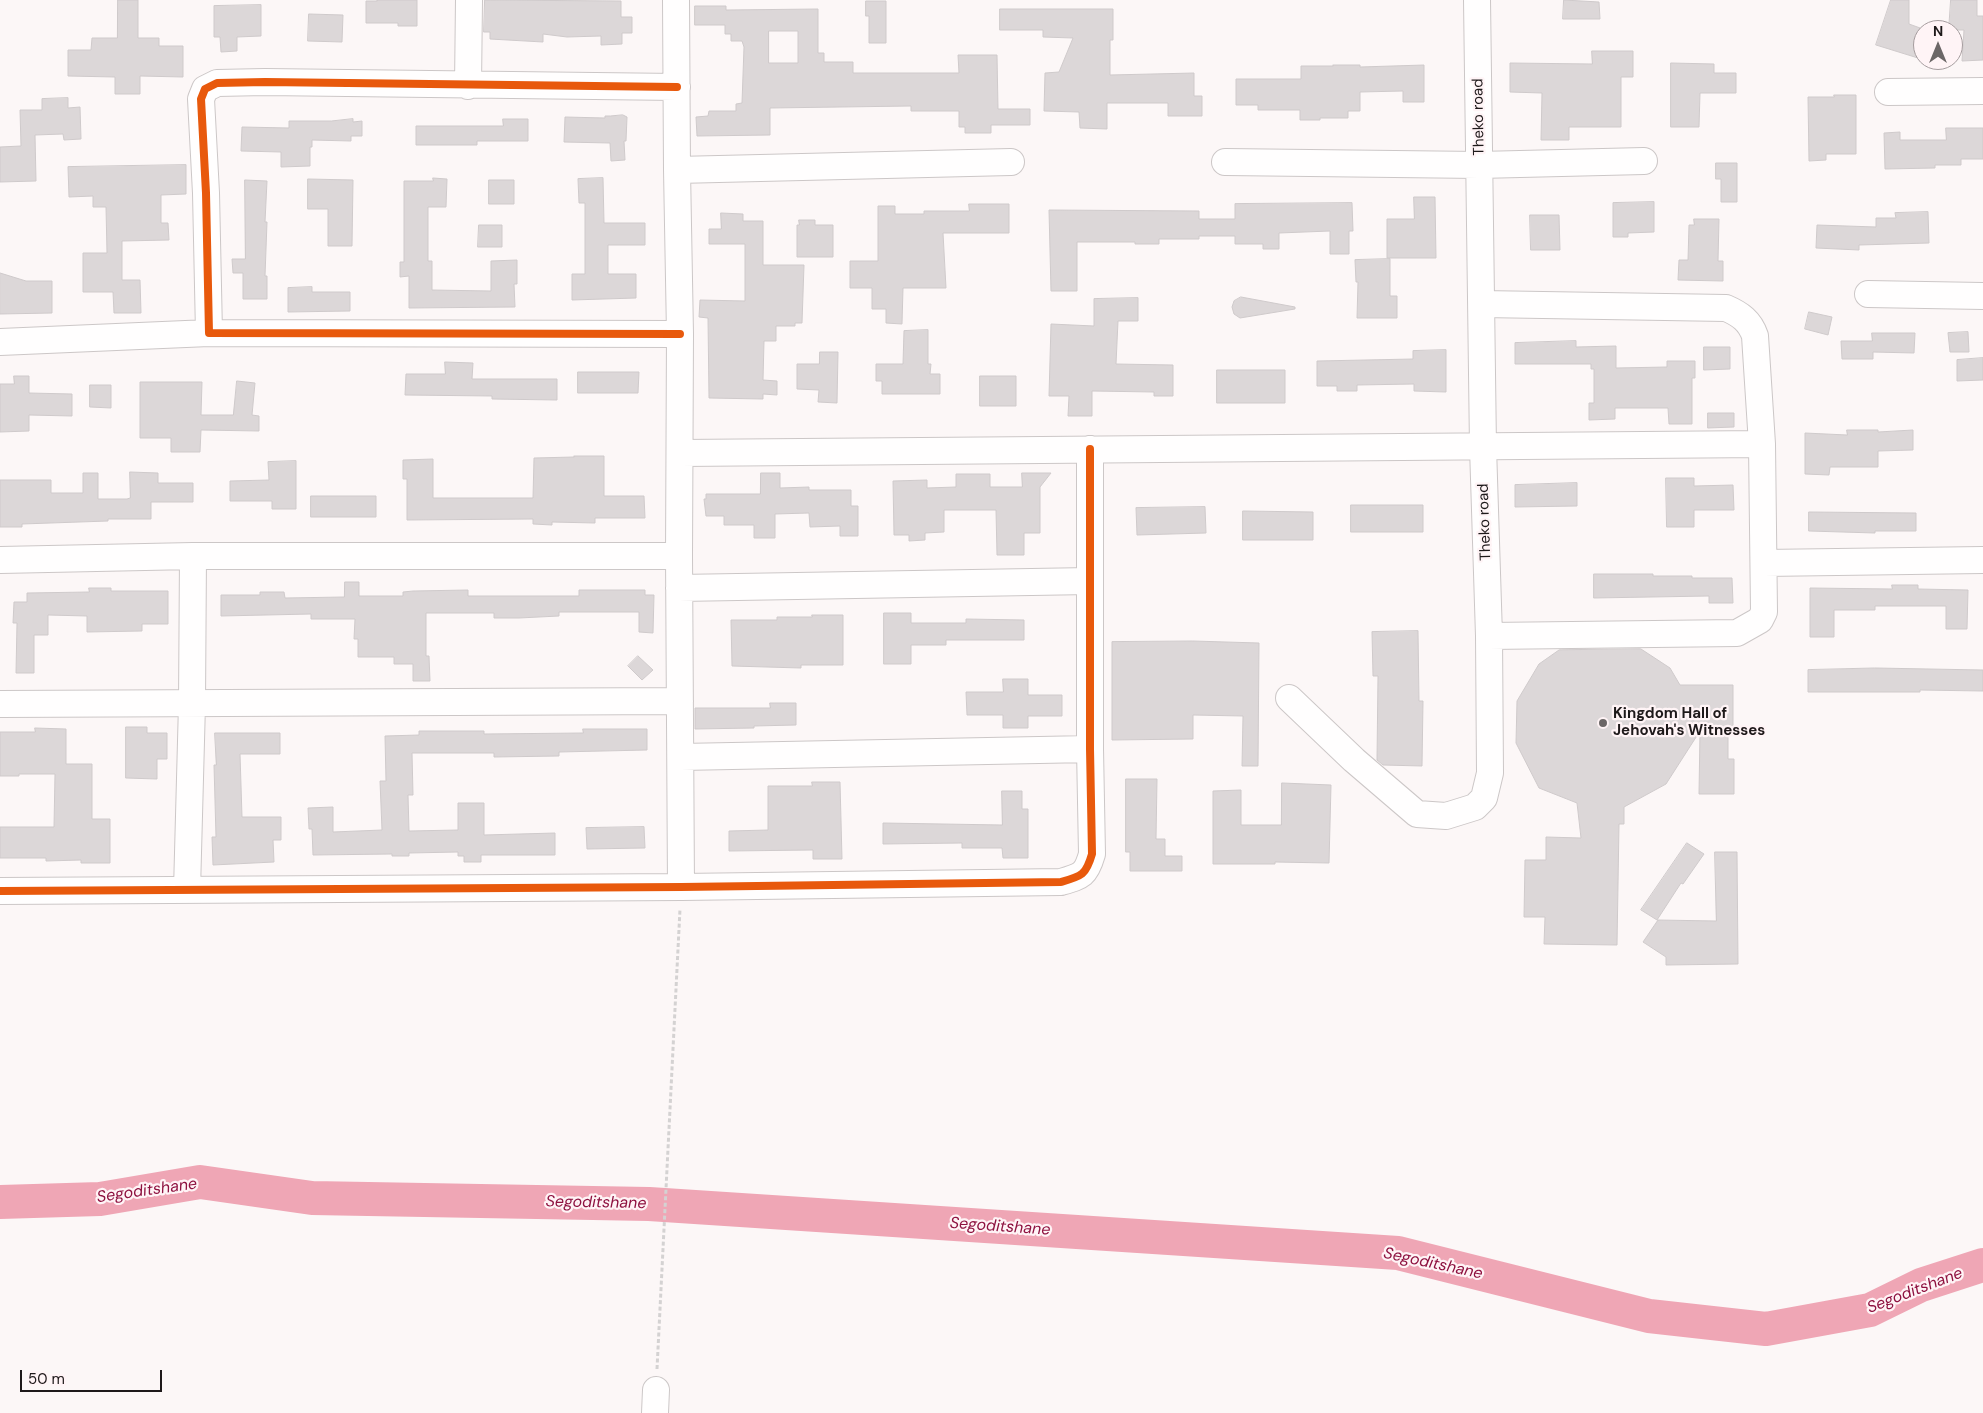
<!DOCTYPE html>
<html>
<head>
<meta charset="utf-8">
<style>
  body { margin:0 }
  #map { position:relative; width:1983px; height:1413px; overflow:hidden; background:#fcf7f7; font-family:"DM Sans",sans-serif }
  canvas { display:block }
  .north { position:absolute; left:1913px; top:20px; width:50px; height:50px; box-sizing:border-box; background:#fff4f6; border:1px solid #a59c9e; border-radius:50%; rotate:0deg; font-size:14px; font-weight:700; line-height:20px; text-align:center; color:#1e191a }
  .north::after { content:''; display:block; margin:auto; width:18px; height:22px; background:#6c6767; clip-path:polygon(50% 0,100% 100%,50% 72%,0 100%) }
  .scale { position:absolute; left:20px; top:1370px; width:142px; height:22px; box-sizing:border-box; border:2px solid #1e191a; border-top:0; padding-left:6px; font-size:15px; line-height:18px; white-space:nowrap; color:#1e191a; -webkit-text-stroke:4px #fff4f6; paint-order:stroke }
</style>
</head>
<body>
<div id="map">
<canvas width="1983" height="1413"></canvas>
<div class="north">N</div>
<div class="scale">50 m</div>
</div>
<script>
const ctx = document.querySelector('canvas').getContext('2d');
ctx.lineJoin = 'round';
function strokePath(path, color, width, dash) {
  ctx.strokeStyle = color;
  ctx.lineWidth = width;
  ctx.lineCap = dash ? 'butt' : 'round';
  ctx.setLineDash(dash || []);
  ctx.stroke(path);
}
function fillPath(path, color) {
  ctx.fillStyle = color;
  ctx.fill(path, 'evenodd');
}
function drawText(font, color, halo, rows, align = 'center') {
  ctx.font = font + ' "DM Sans",sans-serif';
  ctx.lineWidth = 4.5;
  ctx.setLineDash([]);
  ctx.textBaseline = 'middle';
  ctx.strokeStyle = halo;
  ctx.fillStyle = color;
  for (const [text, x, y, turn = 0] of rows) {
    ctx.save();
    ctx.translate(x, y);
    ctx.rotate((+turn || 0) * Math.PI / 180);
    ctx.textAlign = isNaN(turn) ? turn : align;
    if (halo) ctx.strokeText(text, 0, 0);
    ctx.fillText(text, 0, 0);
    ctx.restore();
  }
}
strokePath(new Path2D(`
  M 0,1202 L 100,1199 L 200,1182 L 312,1198 L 649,1204 L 1398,1253 L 1649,1316 L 1766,1329 L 1870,1310 L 1921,1285 L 1983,1265`), '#efa6b5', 34);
const building = new Path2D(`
  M 118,0 L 138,0 L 138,38 L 159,38 L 159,46 L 183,46 L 183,77 L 140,76 L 140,94 L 115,94 L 115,77 L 68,76 L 68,50 L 91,50 L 92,38 L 117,38 Z
  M 377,0 L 417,0 L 417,26 L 398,26 L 398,23 L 366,23 L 366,1 L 377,1 Z
  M 485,0 L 621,1 L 621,17 L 632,17 L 632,33 L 622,33 L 622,44 L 601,45 L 601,36 L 567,37 L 543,34 L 543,42 L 490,39 L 490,32 L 484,32 Z
  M 1564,0 L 1599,2 L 1600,19 L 1563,19 Z
  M 1891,0 L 1909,0 L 1909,24 L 1923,29 L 1923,44 L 1918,58 L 1876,45 Z
  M 1951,0 L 1977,0 L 1977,16 L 1983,16 L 1983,60 L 1962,61 L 1964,30 L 1949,30 Z
  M 866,1 L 886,1 L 886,43 L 869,43 L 869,16 L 866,16 Z
  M 261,5 L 261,36 L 237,37 L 237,51 L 221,52 L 220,37 L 214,37 L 214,6 Z
  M 695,6 L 726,6 L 726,10 L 818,9 L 818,53 L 824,53 L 824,62 L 853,62 L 853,73 L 959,73 L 958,55 L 997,55 L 998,109 L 1030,109 L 1030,125 L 991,125 L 991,133 L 965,133 L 965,127 L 959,127 L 959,111 L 911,111 L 911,106 L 770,108 L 770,135 L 697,136 L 696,117 L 708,116 L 709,111 L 736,111 L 736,104 L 742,103 L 744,47 L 742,41 L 731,41 L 731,34 L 725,34 L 725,25 L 695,25 ZM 769,31 L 798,31 L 798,63 L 769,63 Z
  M 1000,9 L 1113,9 L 1113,40 L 1110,40 L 1110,75 L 1194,73 L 1194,96 L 1202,96 L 1202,116 L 1168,116 L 1168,103 L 1107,103 L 1107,129 L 1080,128 L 1079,112 L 1044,111 L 1045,73 L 1059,72 L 1073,38 L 1043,37 L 1043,30 L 1000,30 Z
  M 309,14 L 343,15 L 342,42 L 308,41 Z
  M 1592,51 L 1633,51 L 1633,77 L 1621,77 L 1621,127 L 1569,127 L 1569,140 L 1541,140 L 1542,93 L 1510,92 L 1510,63 L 1592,64 Z
  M 1671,63 L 1714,64 L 1714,73 L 1736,73 L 1736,93 L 1700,93 L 1699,127 L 1671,127 Z
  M 1333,65 L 1360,65 L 1360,67 L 1424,65 L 1424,102 L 1403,102 L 1403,91 L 1360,92 L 1360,111 L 1348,111 L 1348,118 L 1320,118 L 1320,120 L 1300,120 L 1300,110 L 1258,110 L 1258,105 L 1236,105 L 1236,79 L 1301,79 L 1301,66 L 1333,66 Z
  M 1834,95 L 1856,95 L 1856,154 L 1826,154 L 1826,160 L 1809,161 L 1808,97 L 1834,97 Z
  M 68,98 L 68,108 L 80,107 L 81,139 L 64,140 L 63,134 L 35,135 L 36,181 L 0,182 L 0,147 L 21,146 L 20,110 L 42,110 L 42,99 Z
  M 623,115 L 627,117 L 626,141 L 624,141 L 625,160 L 611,161 L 610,143 L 564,142 L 565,117 L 605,118 L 605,116 L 610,116 Z
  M 353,119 L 353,122 L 362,121 L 362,136 L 351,136 L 351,141 L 312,140 L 312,147 L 310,147 L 310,166 L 281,167 L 281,152 L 241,151 L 242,127 L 289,128 L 289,121 L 331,121 Z
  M 503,119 L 528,119 L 528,141 L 477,141 L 477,145 L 416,145 L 416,126 L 503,126 Z
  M 1946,128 L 1983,128 L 1983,159 L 1961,159 L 1961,165 L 1935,165 L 1935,168 L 1885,169 L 1884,133 L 1900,132 L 1900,140 L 1946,140 Z
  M 1716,163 L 1737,163 L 1737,202 L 1721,202 L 1721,179 L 1716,179 Z
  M 186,165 L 186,194 L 161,195 L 161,223 L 168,223 L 169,240 L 122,241 L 122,280 L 140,280 L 141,313 L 114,313 L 113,292 L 83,292 L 83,253 L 107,253 L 106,207 L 93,207 L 93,196 L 69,197 L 68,167 Z
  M 433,178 L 447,179 L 446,207 L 428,207 L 428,261 L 432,261 L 432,290 L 491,291 L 491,261 L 517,260 L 517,284 L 514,284 L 515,307 L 409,308 L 409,276 L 400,277 L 400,262 L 404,262 L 404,181 L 433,181 Z
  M 603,178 L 604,223 L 645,223 L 645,245 L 608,245 L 608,274 L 636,274 L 636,298 L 572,300 L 572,274 L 585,274 L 585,203 L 579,203 L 578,179 Z
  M 308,179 L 353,180 L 352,246 L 328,246 L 328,209 L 308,209 Z
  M 245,180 L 267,181 L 265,222 L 267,222 L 265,276 L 267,276 L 267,299 L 243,299 L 243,273 L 233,273 L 232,259 L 245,259 Z
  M 489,180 L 514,180 L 514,204 L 489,204 Z
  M 1414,197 L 1435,197 L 1436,258 L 1387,258 L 1387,219 L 1414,219 Z
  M 1654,202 L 1654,232 L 1628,233 L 1628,237 L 1613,237 L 1613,203 Z
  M 1352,203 L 1353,231 L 1349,231 L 1349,254 L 1330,254 L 1330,231 L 1279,233 L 1279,249 L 1263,249 L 1263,244 L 1235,244 L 1235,236 L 1199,236 L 1199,239 L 1159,239 L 1159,244 L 1135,244 L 1135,242 L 1077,242 L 1077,291 L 1051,291 L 1049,210 L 1199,211 L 1199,219 L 1235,219 L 1235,204 Z
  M 969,204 L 1009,204 L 1009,233 L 943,233 L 946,288 L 903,288 L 902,324 L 886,323 L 886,309 L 872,309 L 872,288 L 850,288 L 850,261 L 878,261 L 878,206 L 895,206 L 895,214 L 924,214 L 924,211 L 969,211 Z
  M 1928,212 L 1929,243 L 1859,245 L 1859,250 L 1816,248 L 1817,225 L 1876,227 L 1876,218 L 1896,218 L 1895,213 Z
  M 721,213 L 743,214 L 743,221 L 763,221 L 763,265 L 804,265 L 802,323 L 795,323 L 795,326 L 776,326 L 776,341 L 764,341 L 763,380 L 777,381 L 777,395 L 763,394 L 763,399 L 709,398 L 708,318 L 699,317 L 700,300 L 745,301 L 745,244 L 709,244 L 709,229 L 721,229 Z
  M 1530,215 L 1559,215 L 1560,250 L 1531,250 Z
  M 1694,219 L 1719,219 L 1718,261 L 1723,261 L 1723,281 L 1678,280 L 1679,260 L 1688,260 L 1689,225 L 1694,225 Z
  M 799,220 L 815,220 L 815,225 L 833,225 L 833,257 L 797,257 L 797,225 L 799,225 Z
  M 479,225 L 502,225 L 502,247 L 478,247 Z
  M 1390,259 L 1390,296 L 1397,296 L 1397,318 L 1357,318 L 1358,282 L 1356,282 L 1355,260 Z
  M 0,273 L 26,281 L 52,281 L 52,313 L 0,314 Z
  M 312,287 L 312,292 L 350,292 L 350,311 L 288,312 L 288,288 Z
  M 1241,297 L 1295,307 L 1295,309 L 1240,318 L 1234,314 L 1232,307 L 1234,301 Z
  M 1138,298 L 1138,321 L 1118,321 L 1116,364 L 1173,365 L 1173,396 L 1154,396 L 1154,392 L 1092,391 L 1092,416 L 1068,416 L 1069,396 L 1049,396 L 1051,324 L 1094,326 L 1094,299 Z
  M 1809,312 L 1832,317 L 1828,335 L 1805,329 Z
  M 928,330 L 928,364 L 931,364 L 930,374 L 940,374 L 940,394 L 882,394 L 882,381 L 876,381 L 876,364 L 903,364 L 904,331 Z
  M 1968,332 L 1969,352 L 1950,352 L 1948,333 Z
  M 1872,333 L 1915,333 L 1914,353 L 1873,352 L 1873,359 L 1842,359 L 1841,341 L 1872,341 Z
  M 1576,341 L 1576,347 L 1616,346 L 1616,368 L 1667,367 L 1667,361 L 1695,361 L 1695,378 L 1692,378 L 1692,424 L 1669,424 L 1668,408 L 1615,408 L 1615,419 L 1589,420 L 1589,403 L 1594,403 L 1594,369 L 1591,369 L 1591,364 L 1515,364 L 1515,343 Z
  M 1704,347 L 1730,347 L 1730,369 L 1704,370 Z
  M 1446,350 L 1446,392 L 1414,391 L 1414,384 L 1357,385 L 1357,391 L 1337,391 L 1337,386 L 1317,386 L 1317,361 L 1413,359 L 1413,351 Z
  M 820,352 L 838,352 L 837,403 L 818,402 L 819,390 L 797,389 L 797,364 L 819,364 Z
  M 1983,358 L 1983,380 L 1957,381 L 1957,360 Z
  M 445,362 L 473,363 L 472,379 L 557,379 L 557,400 L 492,399 L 492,396 L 405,395 L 406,374 L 445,374 Z
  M 1217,370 L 1285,370 L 1285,403 L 1217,403 Z
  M 578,372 L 639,372 L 638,393 L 578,393 Z
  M 14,376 L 29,376 L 29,393 L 72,394 L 72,416 L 29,415 L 29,431 L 0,432 L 0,384 L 14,384 Z
  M 980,376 L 1016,376 L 1016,406 L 980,406 Z
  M 237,381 L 255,383 L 252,415 L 259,416 L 259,431 L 201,430 L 200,452 L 171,452 L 171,438 L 140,438 L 140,382 L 202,382 L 201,415 L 233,415 Z
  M 90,385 L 111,385 L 111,408 L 90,407 Z
  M 1708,413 L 1734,413 L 1734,427 L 1708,428 Z
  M 1847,430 L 1878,430 L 1878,432 L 1913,430 L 1913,450 L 1878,451 L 1878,467 L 1830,467 L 1829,475 L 1805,474 L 1805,433 L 1847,435 Z
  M 574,456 L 604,456 L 604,496 L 644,496 L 645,518 L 595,518 L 595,523 L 552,522 L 552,525 L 533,524 L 533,519 L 407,520 L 407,479 L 403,479 L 403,460 L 433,459 L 433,498 L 533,498 L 534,458 L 574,457 Z
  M 296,461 L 296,509 L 272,509 L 272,501 L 230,501 L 230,481 L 269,480 L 268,462 Z
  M 130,472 L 158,473 L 158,483 L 193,483 L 193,502 L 151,502 L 151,519 L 108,519 L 108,521 L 22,524 L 22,527 L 0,527 L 0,480 L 51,480 L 51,493 L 83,493 L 83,473 L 98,473 L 98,499 L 127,499 L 130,498 Z
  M 761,473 L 780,473 L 780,488 L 809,487 L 809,490 L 851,490 L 851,506 L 858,506 L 858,536 L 840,536 L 840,526 L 810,527 L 809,513 L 775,514 L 775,538 L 754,538 L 754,525 L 724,525 L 724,516 L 706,516 L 704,499 L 706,499 L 706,494 L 760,494 Z
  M 1022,473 L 1051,473 L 1040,487 L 1040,533 L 1024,533 L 1024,555 L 997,555 L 996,510 L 944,510 L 944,532 L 925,533 L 925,540 L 909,541 L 909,535 L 894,535 L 893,481 L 927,480 L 927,488 L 956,487 L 956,474 L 990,474 L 990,487 L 1022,487 Z
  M 1666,478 L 1694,478 L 1694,486 L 1733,485 L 1734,510 L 1694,510 L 1694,527 L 1667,527 Z
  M 1577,483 L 1577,506 L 1515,507 L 1515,485 Z
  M 311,496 L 376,496 L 376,517 L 311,517 Z
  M 1351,505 L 1423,505 L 1423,532 L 1351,532 Z
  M 1205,507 L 1206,533 L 1137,535 L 1136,508 Z
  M 1243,511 L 1313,512 L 1313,540 L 1243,540 Z
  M 1809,512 L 1916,513 L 1916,531 L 1875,531 L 1875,533 L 1809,531 Z
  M 1594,574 L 1653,574 L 1653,576 L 1692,576 L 1692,578 L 1732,578 L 1733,603 L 1709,603 L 1709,596 L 1594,598 Z
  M 345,582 L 359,582 L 359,596 L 403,596 L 403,592 L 413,591 L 468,590 L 468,596 L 579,596 L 579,590 L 645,590 L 645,595 L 654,595 L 653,633 L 639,632 L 639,612 L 559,612 L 559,616 L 519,618 L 494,618 L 494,613 L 426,613 L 426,656 L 429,656 L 430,681 L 413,681 L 413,664 L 394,664 L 394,657 L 358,657 L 358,639 L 354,639 L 355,619 L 311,619 L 311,614 L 221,616 L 221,595 L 260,595 L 260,592 L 284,592 L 285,598 L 344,597 Z
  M 1892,585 L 1918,585 L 1918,589 L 1968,590 L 1967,629 L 1946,629 L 1946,606 L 1875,606 L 1875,610 L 1834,610 L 1834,637 L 1810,637 L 1810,588 L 1892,589 Z
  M 89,588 L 111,588 L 111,591 L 168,591 L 168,624 L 142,624 L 142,631 L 87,632 L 87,616 L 48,615 L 48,635 L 34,635 L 34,673 L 16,673 L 17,623 L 13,623 L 14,602 L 27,602 L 27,593 L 89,592 Z
  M 884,613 L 911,613 L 911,623 L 966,623 L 966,619 L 1024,620 L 1024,640 L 946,640 L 946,645 L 911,645 L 911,664 L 884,664 Z
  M 812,615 L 843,615 L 843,665 L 801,665 L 801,668 L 732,666 L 731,620 L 777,620 L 777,617 L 812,617 Z
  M 1418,631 L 1419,701 L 1423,701 L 1422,766 L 1383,765 L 1377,760 L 1378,676 L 1373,676 L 1372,632 Z
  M 1193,641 L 1259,643 L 1258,766 L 1242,766 L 1243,716 L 1193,715 L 1193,739 L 1112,740 L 1112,642 Z
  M 1641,649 L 1670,668 L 1680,685 L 1733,685 L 1733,727 L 1728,727 L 1728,759 L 1734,759 L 1734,794 L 1699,794 L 1700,731 L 1666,784 L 1624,807 L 1624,824 L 1619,824 L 1617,945 L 1544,944 L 1545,917 L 1524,917 L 1525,860 L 1546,860 L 1546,837 L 1581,838 L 1577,803 L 1539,788 L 1516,743 L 1517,701 L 1539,664 L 1559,650 Z
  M 638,656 L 653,670 L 642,680 L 628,666 Z
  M 1875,668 L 1983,670 L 1983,691 L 1920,690 L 1920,692 L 1808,692 L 1808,670 Z
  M 1003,679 L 1028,679 L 1028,695 L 1062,695 L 1062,716 L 1028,716 L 1028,728 L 1003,728 L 1003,715 L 967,715 L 966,692 L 1003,692 Z
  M 770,703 L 796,703 L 796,725 L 754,726 L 754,728 L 695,729 L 695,708 L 770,708 Z
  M 126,727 L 147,727 L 147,733 L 167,733 L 167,759 L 157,759 L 157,779 L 126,778 Z
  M 35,728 L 66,729 L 66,764 L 92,764 L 92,819 L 110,819 L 110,863 L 81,863 L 81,860 L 46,861 L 46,858 L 0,858 L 0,827 L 54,827 L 55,774 L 19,774 L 19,776 L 0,776 L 0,732 L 35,732 Z
  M 583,729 L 647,729 L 647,750 L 559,752 L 559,756 L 494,757 L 494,753 L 412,753 L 413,795 L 408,795 L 409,831 L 458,830 L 458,803 L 484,803 L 484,835 L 555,833 L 555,855 L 481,855 L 481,862 L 464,862 L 464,856 L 458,856 L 458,852 L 409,853 L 409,856 L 392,856 L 392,854 L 313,855 L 312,829 L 309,829 L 308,808 L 333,807 L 333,832 L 382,830 L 380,781 L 386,781 L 385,736 L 419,735 L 419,731 L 484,731 L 484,734 L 583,733 Z
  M 215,733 L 280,733 L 280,754 L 240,754 L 242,817 L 281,817 L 281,840 L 273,840 L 274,862 L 213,865 L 212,837 L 216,837 L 214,765 L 216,765 Z
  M 1126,779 L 1157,779 L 1156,839 L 1165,839 L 1165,856 L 1182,856 L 1182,871 L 1130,871 L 1130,852 L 1126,852 Z
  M 812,782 L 840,782 L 842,859 L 813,859 L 813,850 L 729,851 L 729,831 L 768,830 L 768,786 L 812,786 Z
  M 1282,783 L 1331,785 L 1329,863 L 1275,862 L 1275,864 L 1213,864 L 1213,791 L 1241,790 L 1241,825 L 1281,825 Z
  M 1002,791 L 1022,791 L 1022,809 L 1028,809 L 1028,858 L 1003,858 L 1002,848 L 962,848 L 962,843 L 883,844 L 883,823 L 1002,825 Z
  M 644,827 L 645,848 L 587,849 L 586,828 Z
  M 1687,843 L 1704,854 L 1683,884 L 1681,883 L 1657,920 L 1641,910 Z
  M 1715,852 L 1737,852 L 1738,964 L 1666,965 L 1666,957 L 1643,942 L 1658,920 L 1716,921 Z`);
fillPath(building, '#dcd7d8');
strokePath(building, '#cfcacb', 1);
const minor = new Path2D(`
  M 676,0 L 677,170 L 680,334 L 679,556 L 681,887
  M 468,86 L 469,0
  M 677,87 L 265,82 L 217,83 L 205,89 L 201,99 L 206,193 L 209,333 L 680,334
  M 1888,92 L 1983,91
  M 1225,162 L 1479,165 L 1644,161
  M 677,170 L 1011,162
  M 1868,294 L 1983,296
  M 1482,304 L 1726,308 C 1740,314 1750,321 1755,336 L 1762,444 L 1764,612 L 1760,620 L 1737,633 L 1489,636
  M 0,342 L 209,333
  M 681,453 L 1762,444
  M 0,560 L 193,556 L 679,556
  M 1764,563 L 1983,560
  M 679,588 L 1090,581
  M 1289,698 L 1354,760 L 1417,814 L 1446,816 L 1475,807 L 1484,798 L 1490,773 L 1489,636 L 1483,447 L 1477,0
  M 0,704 L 680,701
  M 681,757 L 1090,749
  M 187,890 L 192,704 L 193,556
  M 0,891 L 681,887 L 1061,882 C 1082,876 1086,875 1092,854 L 1090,749 L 1090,449
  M 655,1413 L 656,1390`);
strokePath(minor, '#ccc7c7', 28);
strokePath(new Path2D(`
  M 657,1369 L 680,909`), '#d4d2d2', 3, [4, 2.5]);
strokePath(minor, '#fffefe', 26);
strokePath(new Path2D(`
  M 677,87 L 265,82 L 217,83 L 205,89 L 201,99 L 206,193 L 209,333 L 680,334
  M 0,891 L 681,887 L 1061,882 C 1082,876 1086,875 1092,854 L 1090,749 L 1090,449`), '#e8590c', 8);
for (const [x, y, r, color] of [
  [1603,723,5,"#6c6767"]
]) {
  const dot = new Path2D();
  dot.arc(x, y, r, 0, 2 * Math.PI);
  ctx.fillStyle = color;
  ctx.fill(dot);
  strokePath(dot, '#fff4f6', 2);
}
drawText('15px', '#1e191a', '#fff4f6', [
  ["Theko road",1479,117,-91],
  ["Theko road",1485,522,-92]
]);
drawText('bold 15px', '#1e191a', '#fff4f6', [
  ["Kingdom Hall of",1613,714],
  ["Jehovah's Witnesses",1613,731]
], 'left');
drawText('italic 16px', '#8e1240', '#fff4f6', [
  ["Segoditshane",147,1191,-8],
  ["Segoditshane",596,1203,1],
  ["Segoditshane",1000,1227,4],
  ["Segoditshane",1433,1264,12],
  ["Segoditshane",1915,1291,-21]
]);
</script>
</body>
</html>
